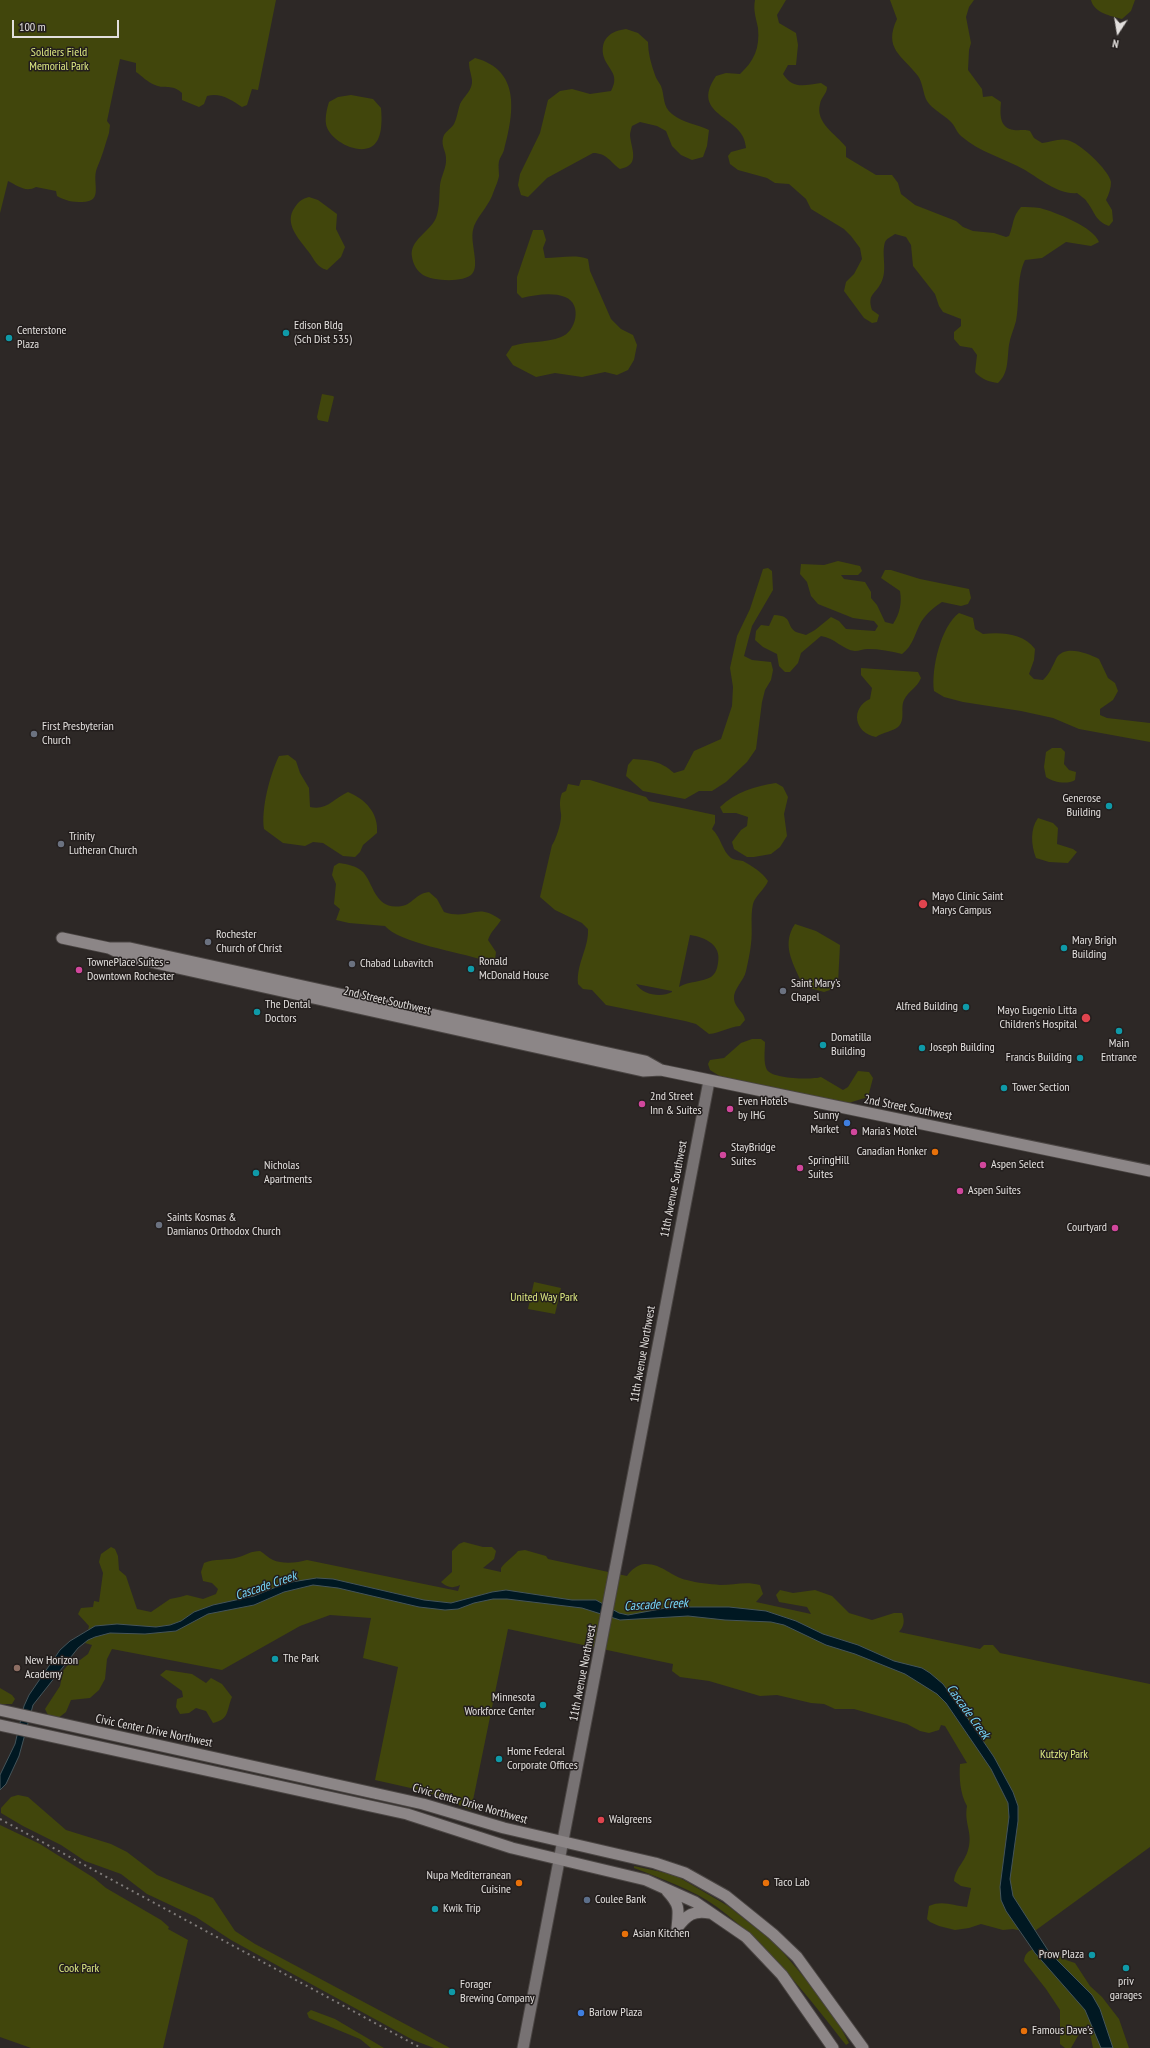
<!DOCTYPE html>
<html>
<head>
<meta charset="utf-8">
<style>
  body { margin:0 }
  #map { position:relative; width:1150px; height:2048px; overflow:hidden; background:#2d2826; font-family:"PT Sans Narrow",sans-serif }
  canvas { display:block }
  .north { position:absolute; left:1098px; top:12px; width:40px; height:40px; -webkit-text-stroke:3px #231e1d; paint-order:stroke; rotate:192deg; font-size:11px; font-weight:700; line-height:16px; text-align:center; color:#e2dfdd }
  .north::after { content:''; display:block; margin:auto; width:14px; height:18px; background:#e2dfdd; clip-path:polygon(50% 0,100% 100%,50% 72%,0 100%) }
  .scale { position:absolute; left:12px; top:20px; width:107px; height:18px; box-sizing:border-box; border:2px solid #e2dfdd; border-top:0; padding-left:5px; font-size:12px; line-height:14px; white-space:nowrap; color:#e2dfdd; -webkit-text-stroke:3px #231e1d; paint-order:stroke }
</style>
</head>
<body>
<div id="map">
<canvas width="1150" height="2048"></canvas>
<div class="north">N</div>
<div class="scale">100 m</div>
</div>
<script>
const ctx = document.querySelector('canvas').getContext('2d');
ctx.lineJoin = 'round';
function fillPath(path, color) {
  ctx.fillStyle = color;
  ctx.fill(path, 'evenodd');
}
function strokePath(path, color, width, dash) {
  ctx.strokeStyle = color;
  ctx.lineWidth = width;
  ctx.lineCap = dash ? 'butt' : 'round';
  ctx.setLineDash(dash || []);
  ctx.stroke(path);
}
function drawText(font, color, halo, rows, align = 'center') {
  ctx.font = font + ' "PT Sans Narrow",sans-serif';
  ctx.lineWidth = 3;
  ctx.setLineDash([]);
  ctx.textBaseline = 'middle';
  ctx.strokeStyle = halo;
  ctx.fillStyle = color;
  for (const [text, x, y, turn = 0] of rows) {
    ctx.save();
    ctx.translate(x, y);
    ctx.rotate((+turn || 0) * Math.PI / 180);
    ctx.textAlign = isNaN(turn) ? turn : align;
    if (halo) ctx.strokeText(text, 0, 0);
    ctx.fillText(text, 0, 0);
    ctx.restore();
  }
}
fillPath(new Path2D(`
  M 0,0 L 276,0 L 258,90 L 252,89 L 247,105 L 242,107 C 232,100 220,92 207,96 L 204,104 L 199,107 L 182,100 L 182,93 C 171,83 166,90 155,85 C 147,82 142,76 136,72 L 136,63 L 120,59 L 107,121 L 110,125 L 109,133 C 105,145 102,157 97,168 C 91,182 105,202 82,202 C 72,202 66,201 57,196 L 56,191 L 36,187 C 25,193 17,185 8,181 L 0,213 Z
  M 755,0 L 786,0 L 777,15 L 779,23 L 796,33 L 798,45 L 796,65 L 788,65 L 783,74 C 793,90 805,85 821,83 L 827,87 C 827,94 821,97 820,104 C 815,123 836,134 846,147 L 846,157 L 876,175 L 892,175 L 898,183 L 901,194 L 915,205 L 956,221 L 963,227 L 973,231 L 994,233 L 1006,237 L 1009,236 C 1014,224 1012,217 1021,207 C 1027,207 1034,207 1040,208 C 1055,212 1094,227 1099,242 L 1091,246 L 1066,242 L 1042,258 L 1025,260 C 1016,279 1020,301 1016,321 C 1014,329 1010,337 1009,345 C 1007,359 1009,373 998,383 C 989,382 981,379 975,372 L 977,355 L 972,348 L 960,346 L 954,339 L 954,332 L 961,326 L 961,319 L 943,312 L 939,306 L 935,294 L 913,266 L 911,245 L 906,237 L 895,234 C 891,237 887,238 885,242 C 881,255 888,270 881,283 C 875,295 867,294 872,310 L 879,315 L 877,322 L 872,323 L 864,318 L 844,291 L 846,282 L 854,274 L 862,259 L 860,248 L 851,236 L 844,229 L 811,209 L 806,199 L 789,184 L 775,183 L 767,178 L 738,170 L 730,164 L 728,156 L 731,152 L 746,148 C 745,115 688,117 716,76 L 726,73 L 740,74 C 754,61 760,48 758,28 C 756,18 753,10 755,0 Z
  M 890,0 L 974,0 L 969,7 L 966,17 L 971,43 L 969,50 L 968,70 L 982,89 L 983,97 L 992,96 L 1001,102 C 1000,114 999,128 1014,130 C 1020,131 1024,129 1030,131 L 1034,138 L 1042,143 C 1050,142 1060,138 1067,140 C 1079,142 1109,170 1111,182 C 1111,188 1109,194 1106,200 L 1112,210 L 1113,221 L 1109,226 C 1095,221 1095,212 1087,202 C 1085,198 1080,196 1077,193 C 1059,195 1040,179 1025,170 C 1004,158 979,152 961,136 C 956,132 955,125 950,121 C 944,115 932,109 927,101 C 923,94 923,83 918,76 C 902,55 883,49 897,19 Z
  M 1091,0 L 1135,0 L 1131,11 L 1122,19 C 1111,16 1094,13 1091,0 Z
  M 626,29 L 638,33 L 648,42 C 648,53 651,64 655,75 C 656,79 659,82 661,86 C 665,96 662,106 672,114 C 683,123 697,124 709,130 L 707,146 L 703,157 L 692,160 L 681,155 L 672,146 L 666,131 L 657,126 L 640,122 L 632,126 C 631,129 630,133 630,135 C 631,149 641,165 620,169 C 610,162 607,153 593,153 L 547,178 L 528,197 L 521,195 L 518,185 L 520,174 L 540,133 L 548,100 L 560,91 L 572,89 L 590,94 L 611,91 C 621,73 606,69 603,54 C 601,37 612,31 626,29 Z
  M 475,58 C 521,70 514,113 504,150 C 503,154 500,157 499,161 C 498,166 499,171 499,176 C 498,182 494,190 492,196 C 487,208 475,219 473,230 C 470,243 480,266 472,274 C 464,283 432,281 423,275 C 417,271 413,264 412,257 C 409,240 430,232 436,218 C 440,207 439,196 440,185 C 441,176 447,167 446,158 C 446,151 441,146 443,138 C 444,132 451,129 454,124 C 457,118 458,110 460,104 C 464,96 473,90 472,80 C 471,73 469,69 469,62 Z
  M 351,95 L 373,99 L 381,108 C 382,119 383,141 371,147 C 356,155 328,139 326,124 C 325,117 327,108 329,102 L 338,97 Z
  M 309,197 L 318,200 L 337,214 L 336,229 L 345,247 L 341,257 L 327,270 C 316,267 315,260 308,251 C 299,239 283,223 295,207 C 299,201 302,199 309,197 Z
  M 533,230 L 543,230 L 546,240 L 543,248 L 545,258 C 560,258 575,254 588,259 L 590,271 L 611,319 L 621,329 L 633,335 L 637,345 L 634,360 L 628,370 L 617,375 L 605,372 L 582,377 L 555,373 L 536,377 L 513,365 L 506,355 L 512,346 C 528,341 546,343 561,337 C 576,332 583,304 565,297 C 552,292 535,295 522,298 L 517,293 L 517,277 Z
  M 322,394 L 333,396 L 334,397 L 328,422 L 318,420 L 317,417 Z
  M 838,561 L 860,566 L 862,571 L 858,575 L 841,575 L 844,579 L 865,582 L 871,592 L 871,598 L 877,605 L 885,622 L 893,624 C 900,613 902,603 900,591 L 881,578 L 885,570 L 891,570 L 920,579 L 969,589 L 971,598 L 968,604 L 961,606 L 942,602 C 934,607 927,613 921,622 C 915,633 913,646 902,654 C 891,651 879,649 868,649 C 863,649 859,651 855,651 C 843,650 835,638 821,636 L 801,653 L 798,663 L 790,672 L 785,672 L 779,666 L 777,654 L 763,647 L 755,640 L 756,631 L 761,625 L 769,626 L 774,615 C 794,616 785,625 796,632 C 799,633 803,634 806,635 L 815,630 L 831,617 L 839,621 L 846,629 L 875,631 L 878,626 L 874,621 L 853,618 L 818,604 L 811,596 L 807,582 L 800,574 L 801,564 L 824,565 Z
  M 768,568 L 772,571 L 773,590 L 752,626 L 744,656 L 752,660 L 771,662 L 773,670 L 771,680 L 765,690 L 762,702 L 756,749 L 747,762 L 726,782 L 712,791 L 699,791 L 685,799 L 643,791 L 626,776 L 628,765 L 633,759 C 650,760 661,761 674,773 L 684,770 L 694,751 L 721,739 L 732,706 L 733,687 L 730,668 L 737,636 L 750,609 L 763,569 Z
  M 959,613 L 973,618 L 975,629 L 983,634 C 1001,632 1023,633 1035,649 L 1034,660 L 1029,674 L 1034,679 L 1043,680 C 1050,673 1052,667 1056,659 C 1064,644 1087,653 1099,659 L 1108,678 L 1115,683 L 1118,691 L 1113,700 L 1100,709 L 1100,715 L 1107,718 L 1150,723 L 1150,742 L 1079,729 L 1053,718 L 1021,711 L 963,702 L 944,697 L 934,691 C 931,669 941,626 959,613 Z
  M 861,668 L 918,672 L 921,678 C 917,688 908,691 904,700 C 900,708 906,720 898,727 C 894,731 883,732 876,737 C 854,733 850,708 870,699 L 872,688 L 861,675 Z
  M 1052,748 L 1061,748 L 1065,752 L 1064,764 L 1069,770 L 1076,772 L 1075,780 C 1067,785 1053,782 1046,777 L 1044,767 L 1046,752 Z
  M 288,755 L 296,761 L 300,773 L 309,788 L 310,807 C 327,811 334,798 348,792 C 365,799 379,813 377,833 L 363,845 L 360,852 L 355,857 L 343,856 L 323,843 L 313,842 L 305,846 L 283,843 L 264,829 C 261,809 270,774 279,756 Z
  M 581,780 L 590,780 L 646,797 L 649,801 L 715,815 L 715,823 L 712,829 C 721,837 722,851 731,858 C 734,860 739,860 743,861 C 752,866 762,872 768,881 C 765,889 755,896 753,904 C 750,917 753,931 751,944 C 750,953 748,962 746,971 C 744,981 733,989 734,999 C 735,1008 744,1012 745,1020 L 740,1026 C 729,1027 720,1033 709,1034 L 696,1024 L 685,1021 L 606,1005 L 592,990 L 583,989 L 578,984 C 576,964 589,948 588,929 L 582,923 L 555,910 L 540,897 L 552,845 C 556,840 562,821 561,814 C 560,806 559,801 562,793 L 566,791 L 568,784 L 579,786 ZM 690,935 C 705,937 722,945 718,963 C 717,969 716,973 711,977 C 703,982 689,981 679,987 ZM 636,984 L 672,991 L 672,992 C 661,998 643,995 636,984 Z
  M 776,783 L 783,787 L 788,797 L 784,814 L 787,836 L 780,847 L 771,854 L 754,857 L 747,857 L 734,849 L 732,842 L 741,830 L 747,826 L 748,817 L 736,813 L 723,813 L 720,807 C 736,792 755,786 776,783 Z
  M 1038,818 L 1053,823 L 1058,828 L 1057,844 L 1073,849 L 1077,852 L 1068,863 L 1049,862 L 1036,858 C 1031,845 1030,829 1038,818 Z
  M 339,863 C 347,864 357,866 363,872 C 374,884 375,911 402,906 C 413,904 415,894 429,892 L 437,899 L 444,912 C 471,921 476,901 501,920 C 496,928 491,931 488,940 L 496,952 L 495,960 L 483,960 C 459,952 399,943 385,926 L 349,923 L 336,920 L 340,909 L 334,904 L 336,884 L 332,875 L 334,866 Z
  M 795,924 L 816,931 L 840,945 L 838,983 L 833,989 L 824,992 L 803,986 C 795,966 780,946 795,924 Z
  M 752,1039 L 761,1039 L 765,1042 C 765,1050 763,1063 767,1070 C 773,1079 812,1080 821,1077 L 843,1090 L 848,1087 L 858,1071 L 869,1072 L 873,1078 L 868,1097 L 842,1105 L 763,1097 L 745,1092 L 710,1070 L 708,1064 L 710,1060 L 724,1058 L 741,1043 Z
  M 534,1282 L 561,1288 L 555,1314 L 528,1309 Z
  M 464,1542 L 483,1547 L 492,1547 L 496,1551 L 494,1559 L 483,1568 L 501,1572 L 501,1568 C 506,1561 513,1557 518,1551 L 525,1550 L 546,1556 L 548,1559 L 627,1576 C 631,1570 637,1565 644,1564 C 662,1563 671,1577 687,1580 C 697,1583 710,1584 720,1585 C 734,1585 746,1581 760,1585 L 763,1594 L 756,1602 L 811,1614 L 807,1607 L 779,1602 L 776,1595 L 780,1590 L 793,1593 L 815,1590 L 832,1596 L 849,1613 L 872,1620 L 894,1613 L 902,1613 C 905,1621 904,1626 899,1632 L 980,1649 L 984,1645 L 993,1645 L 1000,1653 L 1150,1684 L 1150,1847 L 1032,1933 L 1013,1929 L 1003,1930 L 981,1924 L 969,1928 L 955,1930 L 939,1926 L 930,1922 L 927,1919 L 929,1906 C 943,1900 953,1906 967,1907 L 971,1888 L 961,1886 L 954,1881 C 956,1866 966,1862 969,1846 C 972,1831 964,1823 967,1806 C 960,1794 959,1777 960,1764 L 967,1763 L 945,1726 L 941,1725 L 939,1730 L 929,1733 L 920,1731 L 907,1724 L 854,1709 L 835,1709 L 824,1704 L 811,1703 L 777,1695 L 760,1696 L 709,1681 L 680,1677 L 672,1671 L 673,1664 L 508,1629 L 471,1810 L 424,1791 L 375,1780 L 398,1667 L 363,1658 L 371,1618 L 330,1615 L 300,1626 L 222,1670 L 112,1649 L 107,1659 L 105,1679 L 99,1690 L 90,1698 L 71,1700 L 66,1712 L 57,1719 L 49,1717 L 45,1709 L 60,1686 L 63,1671 L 70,1662 L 80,1660 L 88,1654 L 92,1645 L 85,1643 L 89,1626 L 78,1614 L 81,1608 L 93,1607 L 94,1601 L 99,1602 L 103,1573 L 99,1562 L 101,1554 L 111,1547 L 115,1549 L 118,1556 L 119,1570 L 126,1576 L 137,1609 L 151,1612 L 170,1599 L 180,1597 L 187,1595 L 203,1599 L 216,1594 L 218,1589 L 212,1583 L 203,1581 L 201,1572 L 204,1563 C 215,1558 227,1561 239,1557 C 246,1555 251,1551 260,1551 C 264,1553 268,1558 273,1560 C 282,1564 297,1563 307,1560 L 458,1591 L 460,1585 C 452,1589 447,1587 441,1582 L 452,1572 L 452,1551 L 459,1544 Z
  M 166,1670 L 192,1674 L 206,1683 L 211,1678 L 222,1684 L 232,1697 C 226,1711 230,1719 213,1723 L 206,1711 L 196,1708 L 189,1713 L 180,1714 L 176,1707 L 177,1699 L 183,1697 L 182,1691 L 160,1675 Z
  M 0,1688 L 12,1695 L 15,1699 L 12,1704 L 0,1704 Z
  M 18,1795 L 28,1797 L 66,1830 L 111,1844 L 127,1852 L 157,1875 L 213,1898 L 235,1931 L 255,1944 L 450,2048 L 434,2048 L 413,2040 L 231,1940 L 196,1917 L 147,1894 L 121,1874 L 85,1861 L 61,1845 L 23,1826 L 1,1813 L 1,1808 L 11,1797 Z
  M 0,1825 L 40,1844 L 94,1878 L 106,1888 L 161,1920 L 169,1927 L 168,1929 L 188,1940 L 163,2048 L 31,2048 L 0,2037 Z
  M 634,1866 L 675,1875 L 728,1906 L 776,1944 L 830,2008 L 849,2043 L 846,2045 C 807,1995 768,1945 717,1907 C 692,1889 662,1879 634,1868 Z
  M 1036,1948 L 1051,1951 L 1066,1960 L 1075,1963 L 1090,1986 L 1102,1997 L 1119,2019 L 1129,2048 L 1093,2048 L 1090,2034 L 1084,2031 L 1079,2034 L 1071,2048 L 1065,2048 L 1060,2044 L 1060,2010 L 1046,1989 L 1024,1961 C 1025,1953 1028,1951 1036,1948 Z
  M 311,2010 L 335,2019 L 384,2048 L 371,2048 L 360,2039 L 309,2018 L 307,2013 Z`), '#41460c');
const water = new Path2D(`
  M 317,1578 L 333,1579 L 424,1600 L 451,1603 L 492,1592 L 506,1590 L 572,1600 L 596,1600 L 619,1613 L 628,1615 L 671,1607 L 729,1607 L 766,1611 L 796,1621 L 823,1634 L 858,1645 L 894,1661 L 922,1668 L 930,1673 L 943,1684 L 960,1707 L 994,1757 L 1013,1792 L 1018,1806 L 1018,1821 L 1010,1879 L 1013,1896 L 1049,1952 L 1092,1995 L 1100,2009 L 1113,2048 L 1101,2048 L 1085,2010 L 1035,1953 L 1006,1911 L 1001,1900 L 1000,1887 L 1009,1817 L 1008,1803 L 991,1769 L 946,1703 L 937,1694 L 905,1674 L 855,1654 L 826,1645 L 784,1625 L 771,1622 L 725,1620 L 688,1616 L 620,1620 L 582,1608 L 507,1599 L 493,1599 L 474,1603 L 458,1609 L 445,1610 L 419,1607 L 338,1588 L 313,1585 L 284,1592 L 254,1605 L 208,1614 L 176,1631 L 145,1634 L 110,1633 L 95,1637 L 88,1640 L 78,1648 L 33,1705 L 19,1756 L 6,1784 L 0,1790 L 0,1775 L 15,1744 L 24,1706 L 29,1695 L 60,1650 L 70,1641 L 95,1626 L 117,1624 L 156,1627 L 170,1625 L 181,1621 L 194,1612 L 213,1605 L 254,1596 L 286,1583 Z`);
fillPath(water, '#001822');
strokePath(water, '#44545a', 1);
const secondary = new Path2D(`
  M 523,2048 L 709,1081`);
const primary = new Path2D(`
  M 62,938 L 109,948 L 130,948 L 645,1061 L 661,1070
  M 109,948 L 128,957 L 643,1071 L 661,1070 L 1150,1171
  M 0,1710 L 423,1804 L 504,1828 L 655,1863 L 685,1873 L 726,1896 L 773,1934 L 797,1957 L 863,2048
  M 0,1725 L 407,1814 L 512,1848 L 646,1880 L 695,1902 L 746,1937 L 782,1975 L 833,2048
  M 667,1891 C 680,1905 679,1909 677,1928
  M 677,1928 C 687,1915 693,1910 710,1913`);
strokePath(secondary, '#4a4543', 13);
strokePath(primary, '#4a4543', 13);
strokePath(secondary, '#777273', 11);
strokePath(primary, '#8c8687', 11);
strokePath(new Path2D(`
  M 0,1819 L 421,2048`), '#7f7b79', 2, [2, 4]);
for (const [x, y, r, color] of [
  [286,333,4,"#0f9aa8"],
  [9,338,4,"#0f9aa8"],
  [34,734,4,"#6b7280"],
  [1109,806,4,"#0f9aa8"],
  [61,844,4,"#6b7280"],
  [923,904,5,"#e0444e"],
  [208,942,4,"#6b7280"],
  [1064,948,4,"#0f9aa8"],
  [352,964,4,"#6b7280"],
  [471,969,4,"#0f9aa8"],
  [79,970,4,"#d1479c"],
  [783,991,4,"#6b7280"],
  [966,1007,4,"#0f9aa8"],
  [257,1012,4,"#0f9aa8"],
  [1086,1018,5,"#e0444e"],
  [1119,1031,4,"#0f9aa8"],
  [823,1045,4,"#0f9aa8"],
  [922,1048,4,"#0f9aa8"],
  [1080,1058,4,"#0f9aa8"],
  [1004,1088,4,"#0f9aa8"],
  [642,1104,4,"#d1479c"],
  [730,1109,4,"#d1479c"],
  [847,1123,4,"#3f7fe0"],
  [854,1132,4,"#d1479c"],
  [935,1152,4,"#e8710a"],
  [723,1155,4,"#d1479c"],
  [983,1165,4,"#d1479c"],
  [800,1168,4,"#d1479c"],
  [256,1173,4,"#0f9aa8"],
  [960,1191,4,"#d1479c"],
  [159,1225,4,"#6b7280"],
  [1115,1228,4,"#d1479c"],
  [275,1659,4,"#0f9aa8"],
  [17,1668,4,"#8d6e63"],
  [543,1705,4,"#0f9aa8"],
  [499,1759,4,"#0f9aa8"],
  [601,1820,4,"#e0444e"],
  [519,1883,4,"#e8710a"],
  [766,1883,4,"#e8710a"],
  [587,1900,4,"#5c6f8a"],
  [435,1909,4,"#0f9aa8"],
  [625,1934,4,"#e8710a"],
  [1092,1955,4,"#0f9aa8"],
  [1126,1968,4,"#0f9aa8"],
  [452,1992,4,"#0f9aa8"],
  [581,2013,4,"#3f7fe0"],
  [1024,2031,4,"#e8710a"]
]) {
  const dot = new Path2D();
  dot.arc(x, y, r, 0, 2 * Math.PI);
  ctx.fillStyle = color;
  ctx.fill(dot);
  strokePath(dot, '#231e1d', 1.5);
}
drawText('12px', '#dde982', '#231e1d', [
  ["Soldiers Field",59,53],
  ["Memorial Park",59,67],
  ["United Way Park",544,1298],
  ["Kutzky Park",1064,1755],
  ["Cook Park",79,1969]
]);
drawText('12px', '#e2dfdd', '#231e1d', [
  ["Edison Bldg",294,326],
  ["(Sch Dist 535)",294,340],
  ["Centerstone",17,331],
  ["Plaza",17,345],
  ["First Presbyterian",42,727],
  ["Church",42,741],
  ["Generose",1101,799,"right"],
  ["Building",1101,813,"right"],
  ["Trinity",69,837],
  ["Lutheran Church",69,851],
  ["Mayo Clinic Saint",932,897],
  ["Marys Campus",932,911],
  ["Rochester",216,935],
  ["Church of Christ",216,949],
  ["Mary Brigh",1072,941],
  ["Building",1072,955],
  ["Ronald",479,962],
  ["McDonald House",479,976],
  ["TownePlace Suites -",87,963],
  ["Downtown Rochester",87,977],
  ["Chabad Lubavitch",360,964],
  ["Saint Mary's",791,984],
  ["Chapel",791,998],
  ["The Dental",265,1005],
  ["Doctors",265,1019],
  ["Alfred Building",958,1007,"right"],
  ["Mayo Eugenio Litta",1077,1011,"right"],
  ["Children's Hospital",1077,1025,"right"],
  ["Domatilla",831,1038],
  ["Building",831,1052],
  ["Main",1119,1044,"center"],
  ["Entrance",1119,1058,"center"],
  ["Joseph Building",930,1048],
  ["Francis Building",1072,1058,"right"],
  ["Tower Section",1012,1088],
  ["2nd Street",650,1097],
  ["Inn & Suites",650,1111],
  ["Even Hotels",738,1102],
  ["by IHG",738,1116],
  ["Sunny",839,1116,"right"],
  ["Market",839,1130,"right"],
  ["Maria's Motel",862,1132],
  ["StayBridge",731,1148],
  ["Suites",731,1162],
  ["Canadian Honker",927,1152,"right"],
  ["SpringHill",808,1161],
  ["Suites",808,1175],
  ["Aspen Select",991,1165],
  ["Nicholas",264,1166],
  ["Apartments",264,1180],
  ["Aspen Suites",968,1191],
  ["Saints Kosmas &",167,1218],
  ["Damianos Orthodox Church",167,1232],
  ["Courtyard",1107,1228,"right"],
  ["The Park",283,1659],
  ["New Horizon",25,1661],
  ["Academy",25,1675],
  ["Minnesota",535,1698,"right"],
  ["Workforce Center",535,1712,"right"],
  ["Home Federal",507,1752],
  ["Corporate Offices",507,1766],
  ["Walgreens",609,1820],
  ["Nupa Mediterranean",511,1876,"right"],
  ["Cuisine",511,1890,"right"],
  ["Taco Lab",774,1883],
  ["Coulee Bank",595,1900],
  ["Kwik Trip",443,1909],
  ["Asian Kitchen",633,1934],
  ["Prow Plaza",1084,1955,"right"],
  ["priv",1126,1982,"center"],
  ["garages",1126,1996,"center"],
  ["Forager",460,1985],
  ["Brewing Company",460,1999],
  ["Barlow Plaza",589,2013],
  ["Famous Dave's",1032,2031]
], 'left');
drawText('12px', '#e2dfdd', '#231e1d', [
  ["2nd Street Southwest",387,1001,13],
  ["2nd Street Southwest",908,1108,11],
  ["11th Avenue Southwest",674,1189,-79],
  ["11th Avenue Northwest",643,1354,-80],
  ["11th Avenue Northwest",583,1673,-79],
  ["Civic Center Drive Northwest",154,1731,12],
  ["Civic Center Drive Northwest",470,1804,16]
]);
drawText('italic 13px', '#76d7f9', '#231e1d', [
  ["Cascade Creek",266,1586,-19],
  ["Cascade Creek",656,1605,-3],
  ["Cascade Creek",968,1712,54]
]);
</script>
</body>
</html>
